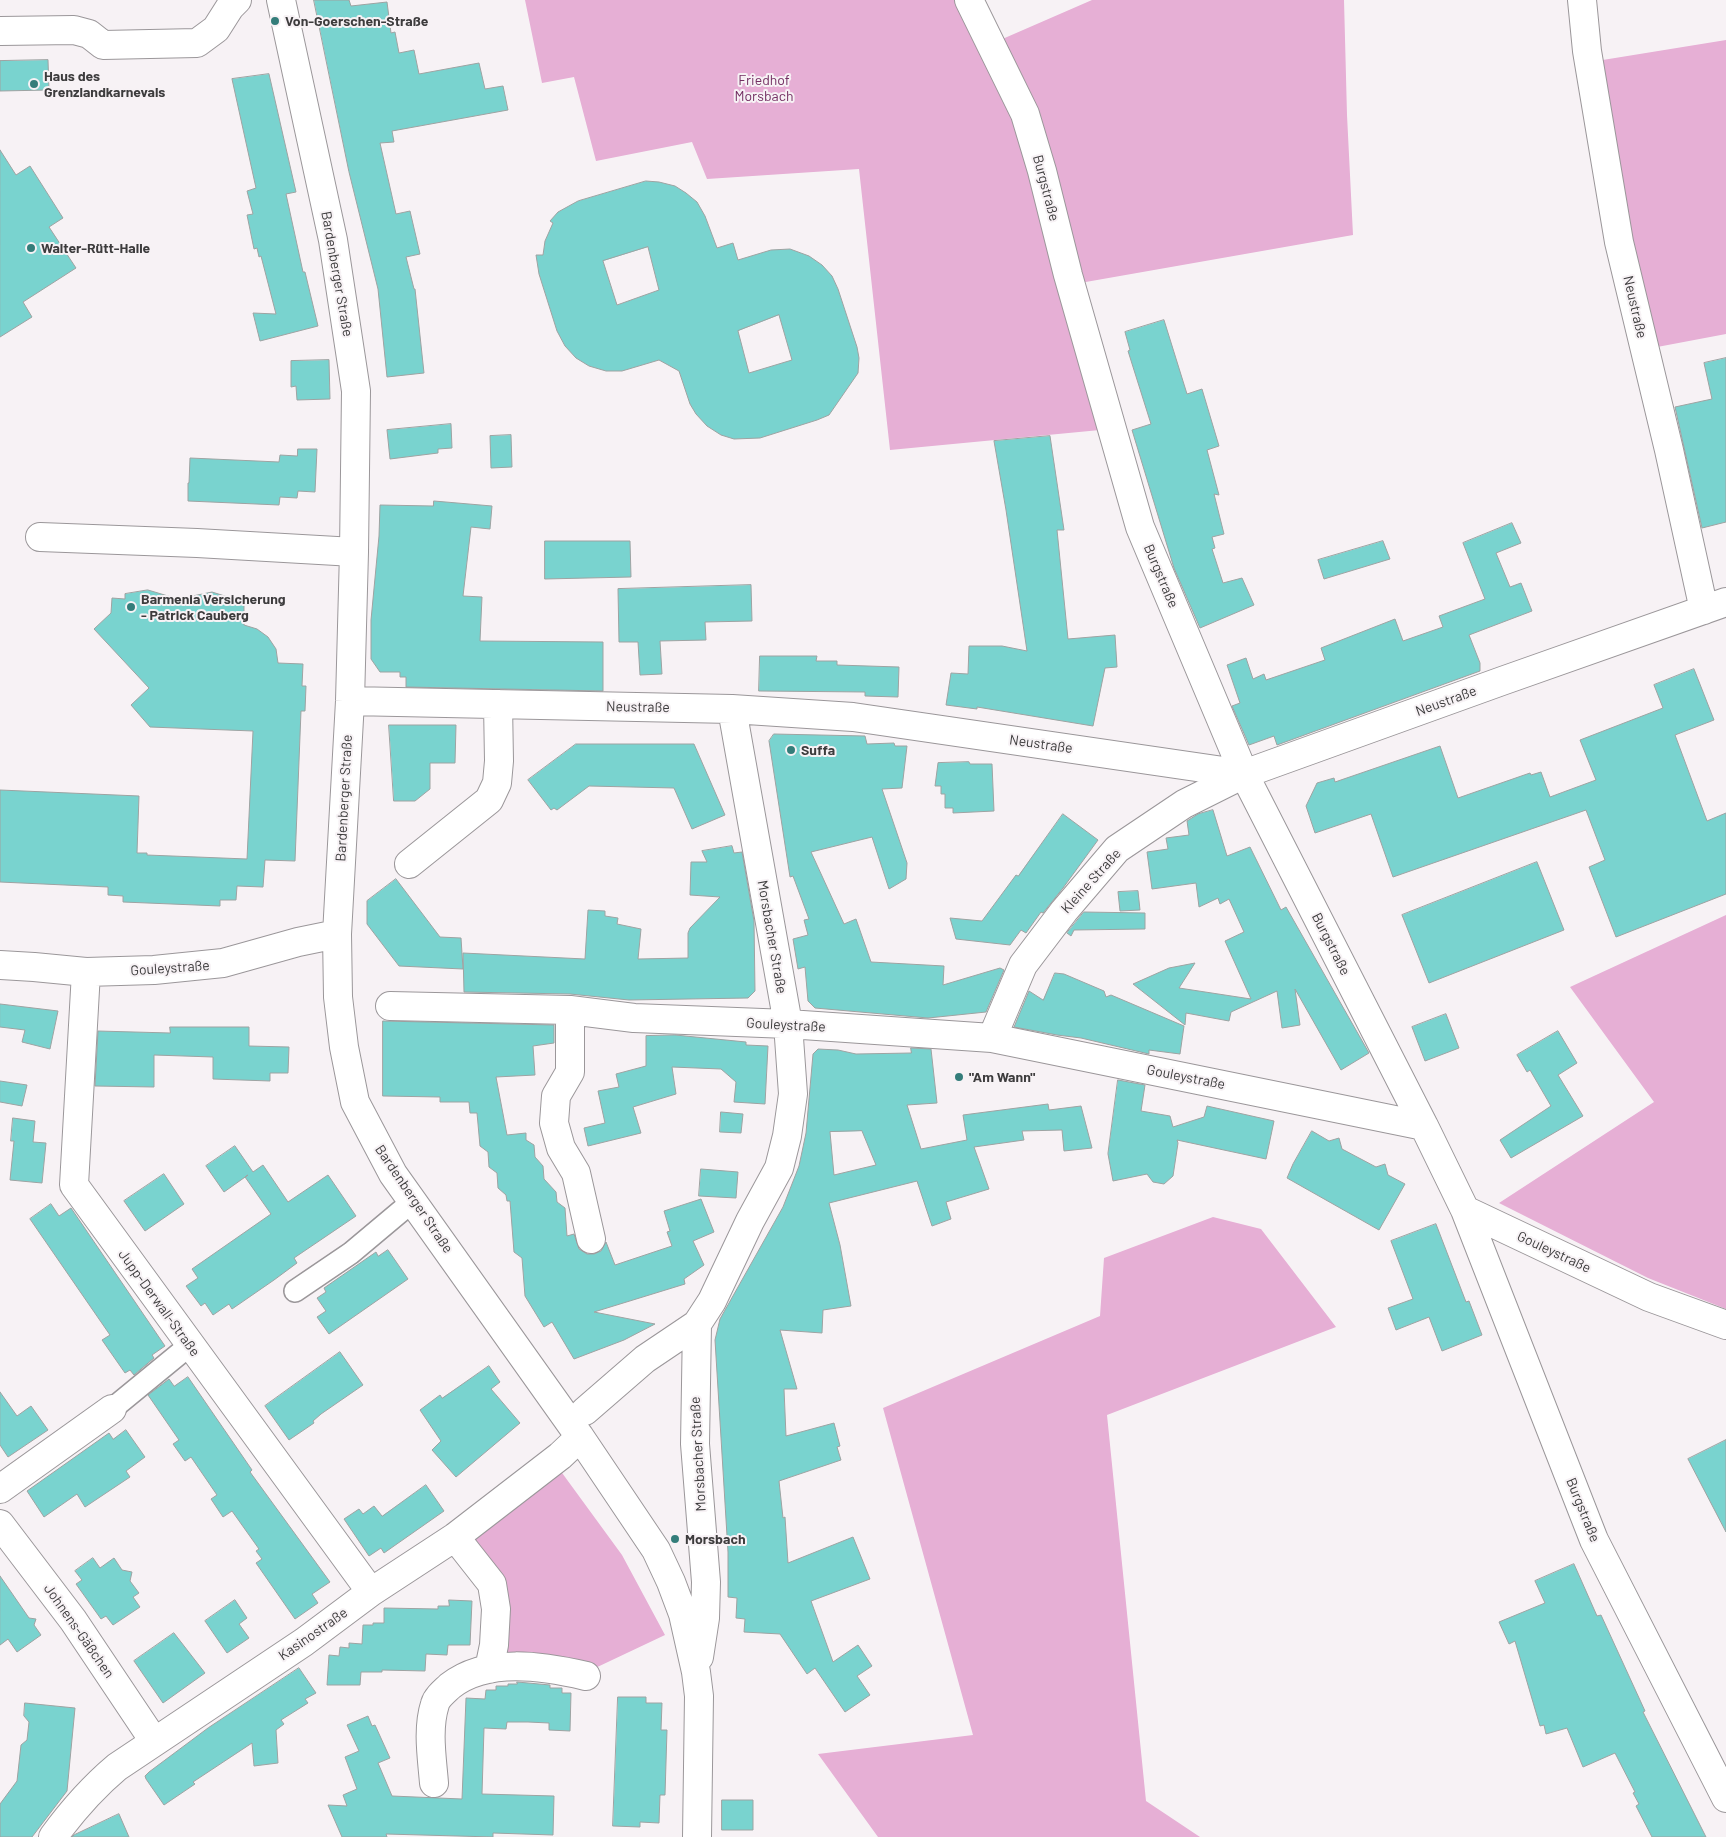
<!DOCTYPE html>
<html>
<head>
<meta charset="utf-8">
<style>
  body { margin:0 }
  canvas { display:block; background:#f7f2f5 }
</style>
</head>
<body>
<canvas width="1726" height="1837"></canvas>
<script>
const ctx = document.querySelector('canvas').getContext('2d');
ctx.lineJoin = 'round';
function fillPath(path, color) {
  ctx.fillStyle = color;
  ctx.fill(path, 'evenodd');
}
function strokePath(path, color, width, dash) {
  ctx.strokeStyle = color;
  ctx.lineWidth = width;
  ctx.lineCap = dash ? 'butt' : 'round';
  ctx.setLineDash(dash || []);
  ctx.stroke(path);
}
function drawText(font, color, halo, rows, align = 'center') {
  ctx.font = font + ' Barlow,sans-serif';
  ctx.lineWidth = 4;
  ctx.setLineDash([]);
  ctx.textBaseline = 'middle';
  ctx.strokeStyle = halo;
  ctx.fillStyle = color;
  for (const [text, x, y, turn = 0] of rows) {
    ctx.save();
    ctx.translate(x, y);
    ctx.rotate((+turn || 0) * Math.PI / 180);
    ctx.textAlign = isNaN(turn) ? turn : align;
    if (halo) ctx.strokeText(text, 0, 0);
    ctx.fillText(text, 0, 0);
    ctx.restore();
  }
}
fillPath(new Path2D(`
  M 525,0 L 959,0 L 984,47 L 1092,0 L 1344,0 L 1347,115 L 1353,235 L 1063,286 L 1100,430 L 890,450 L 859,169 L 707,179 L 692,142 L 596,161 L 574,77 L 542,83 Z
  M 1726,40 L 1726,334 L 1636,351 L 1578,64 Z
  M 1726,915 L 1726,1309 L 1648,1278 L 1499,1203 L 1654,1102 L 1570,987 Z
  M 1213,1217 L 1261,1229 L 1336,1327 L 1107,1415 L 1146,1801 L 1200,1837 L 878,1837 L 818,1754 L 973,1735 L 883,1408 L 1100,1316 L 1104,1258 Z
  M 557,1466 L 622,1555 L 665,1635 L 591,1670 L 501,1657 L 466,1535 Z`), '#e6afd5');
const building = new Path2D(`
  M 314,0 L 349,0 L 351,6 L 387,2 L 391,33 L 395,32 L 399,53 L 414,50 L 419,74 L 479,63 L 485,89 L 503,86 L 508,110 L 392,131 L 394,142 L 380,143 L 396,214 L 410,211 L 420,254 L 406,257 L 414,289 L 415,289 L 424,373 L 387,377 L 378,289 L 349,172 Z
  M 48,60 L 49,90 L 0,91 L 0,61 Z
  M 269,74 L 296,192 L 286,194 L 303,272 L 305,272 L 318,326 L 260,341 L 253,313 L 276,314 L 261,256 L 259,257 L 257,248 L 254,249 L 247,215 L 253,214 L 247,191 L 256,188 L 232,79 Z
  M 0,150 L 16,175 L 30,166 L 63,218 L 49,227 L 76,268 L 23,302 L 32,317 L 0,337 Z
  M 646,181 L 659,182 L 675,186 L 686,193 L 697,202 L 705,216 L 717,248 L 733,243 L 738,260 L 771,250 L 790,249 L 809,256 L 822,265 L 832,276 L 838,289 L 857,347 L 859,358 L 858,373 L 829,415 L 817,420 L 760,438 L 734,439 L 721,435 L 707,426 L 696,414 L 690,404 L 679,371 L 659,360 L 622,371 L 606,371 L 589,366 L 576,358 L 565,346 L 557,331 L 539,274 L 536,255 L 543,255 L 545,241 L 553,223 L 550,221 L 558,212 L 578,201 ZM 648,247 L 659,290 L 617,305 L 603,261 ZM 779,315 L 792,360 L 749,373 L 738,331 Z
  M 1164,320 L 1187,394 L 1202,389 L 1219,446 L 1207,450 L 1219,495 L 1214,494 L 1224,534 L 1212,537 L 1215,548 L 1212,549 L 1223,583 L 1242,578 L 1254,605 L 1200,628 L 1174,568 L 1132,430 L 1151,424 L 1128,351 L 1130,350 L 1125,332 Z
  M 1726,358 L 1726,522 L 1702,528 L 1675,407 L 1712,399 L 1704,363 Z
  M 329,360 L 330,399 L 297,400 L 296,386 L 291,387 L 291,361 Z
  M 451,424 L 452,448 L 438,449 L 438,453 L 390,459 L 387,430 Z
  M 511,435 L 512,467 L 491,468 L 490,436 Z
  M 1050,436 L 1064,530 L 1057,530 L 1068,639 L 1115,635 L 1117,667 L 1105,668 L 1093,726 L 977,707 L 977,709 L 946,705 L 951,673 L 968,674 L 969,646 L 1002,646 L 1027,651 L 1006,510 L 994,441 Z
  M 298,449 L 317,449 L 315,492 L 298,491 L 297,498 L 280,497 L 279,505 L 188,501 L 188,483 L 189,483 L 190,458 L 279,462 L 280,455 L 297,456 Z
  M 434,501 L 492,506 L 490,529 L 471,527 L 463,596 L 482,597 L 480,641 L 603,642 L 603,691 L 406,687 L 406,677 L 400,677 L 400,672 L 380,672 L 371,659 L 371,620 L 379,536 L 380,505 L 433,506 Z
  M 1512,523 L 1521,543 L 1496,553 L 1510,587 L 1521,583 L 1532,611 L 1469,635 L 1480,663 L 1480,671 L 1277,745 L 1274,736 L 1249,745 L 1232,706 L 1240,703 L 1227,665 L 1246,658 L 1253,679 L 1264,674 L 1266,680 L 1325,660 L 1321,648 L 1395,619 L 1403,641 L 1443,627 L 1439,616 L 1485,599 L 1463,543 Z
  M 545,541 L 630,541 L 631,577 L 545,579 Z
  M 1383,541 L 1390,559 L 1324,579 L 1318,560 Z
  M 751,585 L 752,621 L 705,622 L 706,640 L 660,641 L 662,674 L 640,675 L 638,642 L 619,642 L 618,589 Z
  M 148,590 L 178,599 L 212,592 L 244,602 L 244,625 L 257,629 L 268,637 L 276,649 L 278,663 L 303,664 L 302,686 L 306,686 L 305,711 L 301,711 L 295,861 L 265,860 L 263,887 L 237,886 L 236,900 L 220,900 L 220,906 L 123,902 L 123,896 L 108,895 L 108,887 L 0,882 L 0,790 L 139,796 L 137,853 L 147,853 L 147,855 L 247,859 L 253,731 L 150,727 L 131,705 L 149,688 L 94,629 L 111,613 L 112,598 L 125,599 L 125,594 Z
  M 760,656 L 817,656 L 816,661 L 837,661 L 837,665 L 899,667 L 898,697 L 865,696 L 865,692 L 759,691 Z
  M 1694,669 L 1714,720 L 1675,735 L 1707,821 L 1726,813 L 1726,894 L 1616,937 L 1589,867 L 1605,860 L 1586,810 L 1393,877 L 1371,814 L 1315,833 L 1306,806 L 1317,783 L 1334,778 L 1335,782 L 1440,746 L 1458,798 L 1530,773 L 1531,775 L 1541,772 L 1550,797 L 1596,780 L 1580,740 L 1663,708 L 1654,685 Z
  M 389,725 L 456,725 L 455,763 L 430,763 L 430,789 L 415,801 L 394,801 Z
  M 774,734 L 865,736 L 867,744 L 894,743 L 895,746 L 907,746 L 902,788 L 882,789 L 907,863 L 906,879 L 889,889 L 872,837 L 811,852 L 844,924 L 856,919 L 871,962 L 944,966 L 943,985 L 1000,968 L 1004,970 L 986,1012 L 928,1018 L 815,1008 L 808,1001 L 805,967 L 798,969 L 793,939 L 808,935 L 804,920 L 809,919 L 793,876 L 790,877 L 769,741 Z
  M 576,744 L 694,744 L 725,815 L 692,829 L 674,788 L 589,786 L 557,810 L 554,808 L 551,810 L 528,780 Z
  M 969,762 L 970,764 L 992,764 L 994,811 L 953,813 L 953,808 L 945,808 L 945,794 L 941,794 L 941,786 L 935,786 L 938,763 Z
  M 1213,810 L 1227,856 L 1250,847 L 1281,910 L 1286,907 L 1369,1053 L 1341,1070 L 1295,989 L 1300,1025 L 1282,1028 L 1277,991 L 1231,1012 L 1229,1021 L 1186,1013 L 1185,1025 L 1133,984 L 1169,968 L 1195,963 L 1179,988 L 1251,999 L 1225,941 L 1244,932 L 1229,899 L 1220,904 L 1218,898 L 1199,907 L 1196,883 L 1152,889 L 1147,852 L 1168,849 L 1166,838 L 1189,835 L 1187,821 L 1198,814 Z
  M 1063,814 L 1098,840 L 1063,888 L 1043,913 L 1041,912 L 1026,933 L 1021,930 L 1010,945 L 956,939 L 950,918 L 982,921 L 1016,875 L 1018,876 Z
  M 732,846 L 734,853 L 742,852 L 754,921 L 755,991 L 748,998 L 629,1000 L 570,994 L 464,992 L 463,953 L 585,959 L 588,910 L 605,911 L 605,916 L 618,918 L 617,924 L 641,929 L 638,959 L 688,958 L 688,933 L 690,928 L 720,897 L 690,895 L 691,862 L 707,862 L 702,851 Z
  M 1537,862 L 1564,930 L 1429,983 L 1402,915 Z
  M 396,879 L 440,937 L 461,938 L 463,969 L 399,966 L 367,924 L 367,901 Z
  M 1138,891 L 1140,910 L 1120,911 L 1118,892 Z
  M 1084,912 L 1145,913 L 1145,929 L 1074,930 L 1071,936 L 1067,933 Z
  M 1055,973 L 1064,974 L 1104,991 L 1106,997 L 1111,995 L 1184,1026 L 1180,1054 L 1149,1050 L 1149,1054 L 1081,1038 L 1057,1035 L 1014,1027 L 1029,991 L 1043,1000 Z
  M 0,1004 L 58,1011 L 50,1049 L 22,1042 L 25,1030 L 0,1027 Z
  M 1446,1014 L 1459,1048 L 1425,1061 L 1412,1027 Z
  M 383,1021 L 554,1025 L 554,1043 L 533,1046 L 535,1075 L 496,1077 L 507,1135 L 526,1133 L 526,1140 L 534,1145 L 535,1157 L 543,1166 L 544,1179 L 556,1192 L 557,1202 L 565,1208 L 567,1236 L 574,1234 L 579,1249 L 587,1254 L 594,1254 L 601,1251 L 606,1242 L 615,1265 L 672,1246 L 667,1232 L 670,1231 L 664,1211 L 701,1199 L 714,1232 L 693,1241 L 704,1265 L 684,1279 L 685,1284 L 594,1312 L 655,1324 L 624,1340 L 574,1359 L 552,1322 L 544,1327 L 525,1296 L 522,1258 L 514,1252 L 510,1201 L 507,1201 L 506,1195 L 498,1188 L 497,1173 L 489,1167 L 488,1152 L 480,1146 L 477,1113 L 470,1113 L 469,1102 L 440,1102 L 440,1097 L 383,1096 Z
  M 170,1027 L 249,1027 L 249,1046 L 289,1047 L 288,1073 L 270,1073 L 270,1081 L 213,1079 L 213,1057 L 154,1055 L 154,1087 L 95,1086 L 98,1031 L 170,1033 Z
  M 1558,1031 L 1577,1063 L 1558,1075 L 1583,1116 L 1511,1158 L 1500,1140 L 1551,1106 L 1530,1070 L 1527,1072 L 1517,1055 Z
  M 675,1035 L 746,1042 L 746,1045 L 768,1046 L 765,1104 L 734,1102 L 736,1082 L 721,1069 L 672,1067 L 676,1094 L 633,1107 L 641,1133 L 588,1146 L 584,1128 L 605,1123 L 598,1091 L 619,1087 L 616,1074 L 646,1066 L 646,1036 Z
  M 911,1048 L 931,1049 L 937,1103 L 907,1105 L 921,1149 L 967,1140 L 963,1115 L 1048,1104 L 1049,1110 L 1081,1106 L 1092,1148 L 1064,1151 L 1062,1130 L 1022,1131 L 1024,1140 L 974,1147 L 989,1189 L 946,1202 L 951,1219 L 932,1226 L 917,1181 L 829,1203 L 840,1245 L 851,1306 L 823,1310 L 822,1333 L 780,1330 L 797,1389 L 784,1389 L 786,1436 L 834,1423 L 840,1446 L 837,1447 L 841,1460 L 779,1481 L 783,1518 L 785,1517 L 788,1563 L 853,1537 L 870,1579 L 811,1601 L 833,1662 L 858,1645 L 872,1666 L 857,1676 L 870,1695 L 845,1712 L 815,1668 L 807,1674 L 780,1634 L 744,1632 L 745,1619 L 736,1618 L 737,1598 L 728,1597 L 728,1552 L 715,1340 L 720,1319 L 783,1207 L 799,1166 L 806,1133 L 813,1054 L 818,1049 L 838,1050 L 856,1054 L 911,1053 ZM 862,1131 L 876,1165 L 834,1175 L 830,1132 Z
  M 1118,1080 L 1145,1085 L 1141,1111 L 1170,1116 L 1173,1127 L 1204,1117 L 1207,1106 L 1274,1121 L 1266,1159 L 1177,1140 L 1178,1143 L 1173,1176 L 1164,1184 L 1153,1182 L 1147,1174 L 1113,1181 L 1108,1154 Z
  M 0,1081 L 27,1085 L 22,1106 L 0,1102 Z
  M 721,1112 L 743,1114 L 741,1133 L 720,1132 Z
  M 13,1118 L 35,1121 L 33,1142 L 46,1143 L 42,1183 L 10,1180 L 14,1141 L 11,1141 Z
  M 1312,1131 L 1329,1141 L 1339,1138 L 1342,1149 L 1376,1167 L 1385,1164 L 1388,1175 L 1405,1184 L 1379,1230 L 1287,1178 L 1293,1164 Z
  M 235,1146 L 253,1172 L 263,1165 L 288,1202 L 328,1175 L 356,1216 L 294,1258 L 297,1263 L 274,1280 L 232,1309 L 229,1304 L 213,1315 L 205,1303 L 201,1306 L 186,1286 L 198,1278 L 192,1269 L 271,1214 L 245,1177 L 248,1175 L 224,1192 L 206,1166 Z
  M 701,1169 L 738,1172 L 736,1198 L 699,1196 Z
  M 164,1174 L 184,1204 L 145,1231 L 124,1201 Z
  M 51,1204 L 59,1216 L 71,1208 L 165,1346 L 152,1355 L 154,1358 L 134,1375 L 130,1370 L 125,1373 L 102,1340 L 110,1335 L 30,1219 Z
  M 1436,1224 L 1466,1302 L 1469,1301 L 1482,1335 L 1442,1351 L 1429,1317 L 1396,1330 L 1388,1308 L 1413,1299 L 1391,1241 Z
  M 388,1250 L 408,1279 L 329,1334 L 317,1317 L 326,1311 L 317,1298 L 326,1292 L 324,1288 L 376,1252 L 378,1256 Z
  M 340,1352 L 363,1385 L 321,1414 L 313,1421 L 314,1423 L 289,1440 L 265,1406 Z
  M 489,1366 L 500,1382 L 491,1389 L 520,1423 L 456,1477 L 432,1450 L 441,1441 L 420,1410 L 440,1395 L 442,1398 Z
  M 188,1377 L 252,1470 L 250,1472 L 330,1582 L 312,1594 L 318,1603 L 295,1619 L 256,1563 L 262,1559 L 256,1551 L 259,1549 L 232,1511 L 223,1517 L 211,1499 L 217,1495 L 191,1457 L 185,1461 L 173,1444 L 179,1440 L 148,1395 L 169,1379 L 174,1386 Z
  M 0,1392 L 17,1416 L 31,1406 L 48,1430 L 8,1457 L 0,1445 Z
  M 126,1430 L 145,1457 L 126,1471 L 130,1477 L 85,1507 L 77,1494 L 44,1517 L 27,1491 L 109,1433 L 113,1439 Z
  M 1726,1440 L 1726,1532 L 1688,1459 Z
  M 426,1485 L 444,1511 L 384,1553 L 381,1548 L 369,1556 L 344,1519 L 359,1509 L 363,1514 L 374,1506 L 382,1516 Z
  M 93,1558 L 100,1568 L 114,1558 L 122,1570 L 132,1572 L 130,1581 L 139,1593 L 133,1597 L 140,1607 L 113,1625 L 106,1616 L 101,1619 L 76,1584 L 82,1580 L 75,1571 Z
  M 1574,1564 L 1597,1616 L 1601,1615 L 1645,1711 L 1643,1712 L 1706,1837 L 1652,1837 L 1636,1806 L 1639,1804 L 1633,1793 L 1635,1792 L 1615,1753 L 1583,1767 L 1567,1728 L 1546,1734 L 1544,1725 L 1540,1726 L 1515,1641 L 1509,1644 L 1499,1622 L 1545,1603 L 1535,1581 Z
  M 0,1576 L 29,1618 L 36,1619 L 34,1625 L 41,1635 L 17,1652 L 8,1639 L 0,1645 Z
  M 235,1600 L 247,1618 L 239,1624 L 249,1638 L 227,1653 L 205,1621 Z
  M 449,1600 L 472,1601 L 470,1645 L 448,1645 L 447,1655 L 426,1654 L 425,1671 L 382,1670 L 382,1672 L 361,1672 L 360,1685 L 327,1685 L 329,1655 L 339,1656 L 340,1647 L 349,1648 L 349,1643 L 362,1644 L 363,1625 L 373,1625 L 373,1623 L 384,1623 L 384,1608 L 438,1609 L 438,1606 L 449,1606 Z
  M 174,1633 L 205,1673 L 163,1703 L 134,1661 Z
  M 299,1668 L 316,1693 L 305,1699 L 308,1703 L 281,1720 L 284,1724 L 276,1730 L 278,1763 L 254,1766 L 252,1743 L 193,1782 L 195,1784 L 164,1805 L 146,1779 L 145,1776 L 149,1772 L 208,1728 Z
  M 517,1682 L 550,1685 L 550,1688 L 562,1688 L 562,1693 L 571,1693 L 570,1731 L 549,1730 L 549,1723 L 528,1722 L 507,1722 L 506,1729 L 484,1728 L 482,1794 L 554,1796 L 553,1835 L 493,1833 L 493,1837 L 386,1834 L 387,1837 L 342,1837 L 328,1805 L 347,1806 L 343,1795 L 357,1789 L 345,1757 L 359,1751 L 347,1725 L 368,1716 L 372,1726 L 375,1725 L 390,1758 L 378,1763 L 392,1796 L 462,1799 L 466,1698 L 485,1699 L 486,1690 L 496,1690 L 496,1686 L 508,1686 L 508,1684 L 517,1684 Z
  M 618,1697 L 646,1697 L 646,1703 L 662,1703 L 661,1730 L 667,1730 L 665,1795 L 660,1795 L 659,1823 L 640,1822 L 640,1827 L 613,1826 Z
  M 25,1703 L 75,1708 L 67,1791 L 32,1837 L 0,1837 L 0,1804 L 17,1781 L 21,1745 L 27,1740 L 29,1722 L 24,1716 Z
  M 722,1800 L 753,1800 L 753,1830 L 722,1830 Z
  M 119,1814 L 129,1837 L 72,1837 L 74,1835 Z`);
fillPath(building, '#79d3cf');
strokePath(building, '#9ea3a2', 1);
const pedestrian = new Path2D(`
  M 295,1291 L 351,1253 L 413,1201
  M 112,1409 L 190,1345`);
const minor = new Path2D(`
  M 281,0 L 333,240 L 356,391 L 354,552 L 350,701 L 337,934 L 338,997 L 344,1047 L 355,1102 L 393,1174 L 580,1437 L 656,1550 L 671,1582 L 683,1614 L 696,1672 L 699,1696 L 697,1837
  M 969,0 L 1025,114 L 1042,171 L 1068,275 L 1140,527 L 1244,774 L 1424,1126
  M 1582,0 L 1587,51 L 1619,242 L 1669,450 L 1704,610
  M 0,31 L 74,30 L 89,34 L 103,45 L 197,43 L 216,29 L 230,7 L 237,0
  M 40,537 L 197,543 L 354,552
  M 350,701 L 732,709 L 853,717 L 1244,774 L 1502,681 L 1726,602
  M 409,864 L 489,800 L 497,783 L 499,761 L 498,704
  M 0,965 L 34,967 L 86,972 L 154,970 L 223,963 L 298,942 L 337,934
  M 86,972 L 74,1185 L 371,1592
  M 390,1006 L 570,1010 L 634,1018 L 788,1024 L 992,1038 L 1424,1126 L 1465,1210 L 1649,1297 L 1726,1325
  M 570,1010 L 570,1072 L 556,1096 L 554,1123 L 561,1148 L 576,1173 L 591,1239
  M 992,1038 L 1023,965 L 1064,911 L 1117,849 L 1184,804 L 1244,774
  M 1465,1210 L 1594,1540 L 1726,1798
  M 585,1411 L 645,1359 L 697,1324
  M 0,1489 L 112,1409
  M 0,1524 L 73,1620 L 154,1741
  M 455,1537 L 492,1584 L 496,1609 L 494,1645 L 489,1669
  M 699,1657 L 705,1618 L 706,1582 L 695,1444 L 697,1324 L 712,1301 L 750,1221 L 779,1168 L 787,1136 L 793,1094 L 788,1024 L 732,709
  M 434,1783 C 432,1758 427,1729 435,1704 C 437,1697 445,1691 450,1686 C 487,1657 542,1666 586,1676
  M 53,1837 C 72,1811 92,1788 117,1767 L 304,1642 L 371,1592 L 455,1537 L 560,1456 L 580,1437`);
strokePath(pedestrian, '#9b979a', 24);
strokePath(minor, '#9b979a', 30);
strokePath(pedestrian, '#fff', 21);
strokePath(minor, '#fff', 28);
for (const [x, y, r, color] of [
  [275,21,5,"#347d7a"],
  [34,84,5,"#347d7a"],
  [31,248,5,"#347d7a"],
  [131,607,5,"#347d7a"],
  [791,750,5,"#347d7a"],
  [959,1077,5,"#347d7a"],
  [675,1539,5,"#347d7a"]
]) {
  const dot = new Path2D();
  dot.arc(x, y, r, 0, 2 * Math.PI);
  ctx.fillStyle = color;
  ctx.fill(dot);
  strokePath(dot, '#f7f2f5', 2);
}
drawText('bold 14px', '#3d3c3d', '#f7f2f5', [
  ["Von-Goerschen-Straße",285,21],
  ["Haus des",44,76],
  ["Grenzlandkarnevals",44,92],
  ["Walter-Rütt-Halle",41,248],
  ["Barmenia Versicherung",141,599],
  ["- Patrick Cauberg",141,615],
  ["Suffa",801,750],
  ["\"Am Wann\"",969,1077],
  ["Morsbach",685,1539]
], 'left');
drawText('14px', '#732e62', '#f7f2f5', [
  ["Friedhof",764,80],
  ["Morsbach",764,96]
]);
drawText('14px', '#3d3c3d', '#f7f2f5', [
  ["Burgstraße",1046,188,75],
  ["Bardenberger Straße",337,274,80],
  ["Neustraße",1635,307,77],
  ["Burgstraße",1161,576,67],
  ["Neustraße",1446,701,-20],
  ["Neustraße",638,707,1],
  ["Neustraße",1041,744,8],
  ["Bardenberger Straße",344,798,-87],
  ["Kleine Straße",1091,881,-48],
  ["Morsbacher Straße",772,937,80],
  ["Burgstraße",1331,944,63],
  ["Gouleystraße",170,968,-4],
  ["Gouleystraße",786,1025,3],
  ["Gouleystraße",1186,1077,11],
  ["Bardenberger Straße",414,1199,56],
  ["Gouleystraße",1554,1252,25],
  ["Jupp-Derwall-Straße",159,1303,54],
  ["Morsbacher Straße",698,1454,-93],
  ["Burgstraße",1583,1510,68],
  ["Johnens-Gäßchen",79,1631,55],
  ["Kasinostraße",313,1634,-35]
]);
</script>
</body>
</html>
